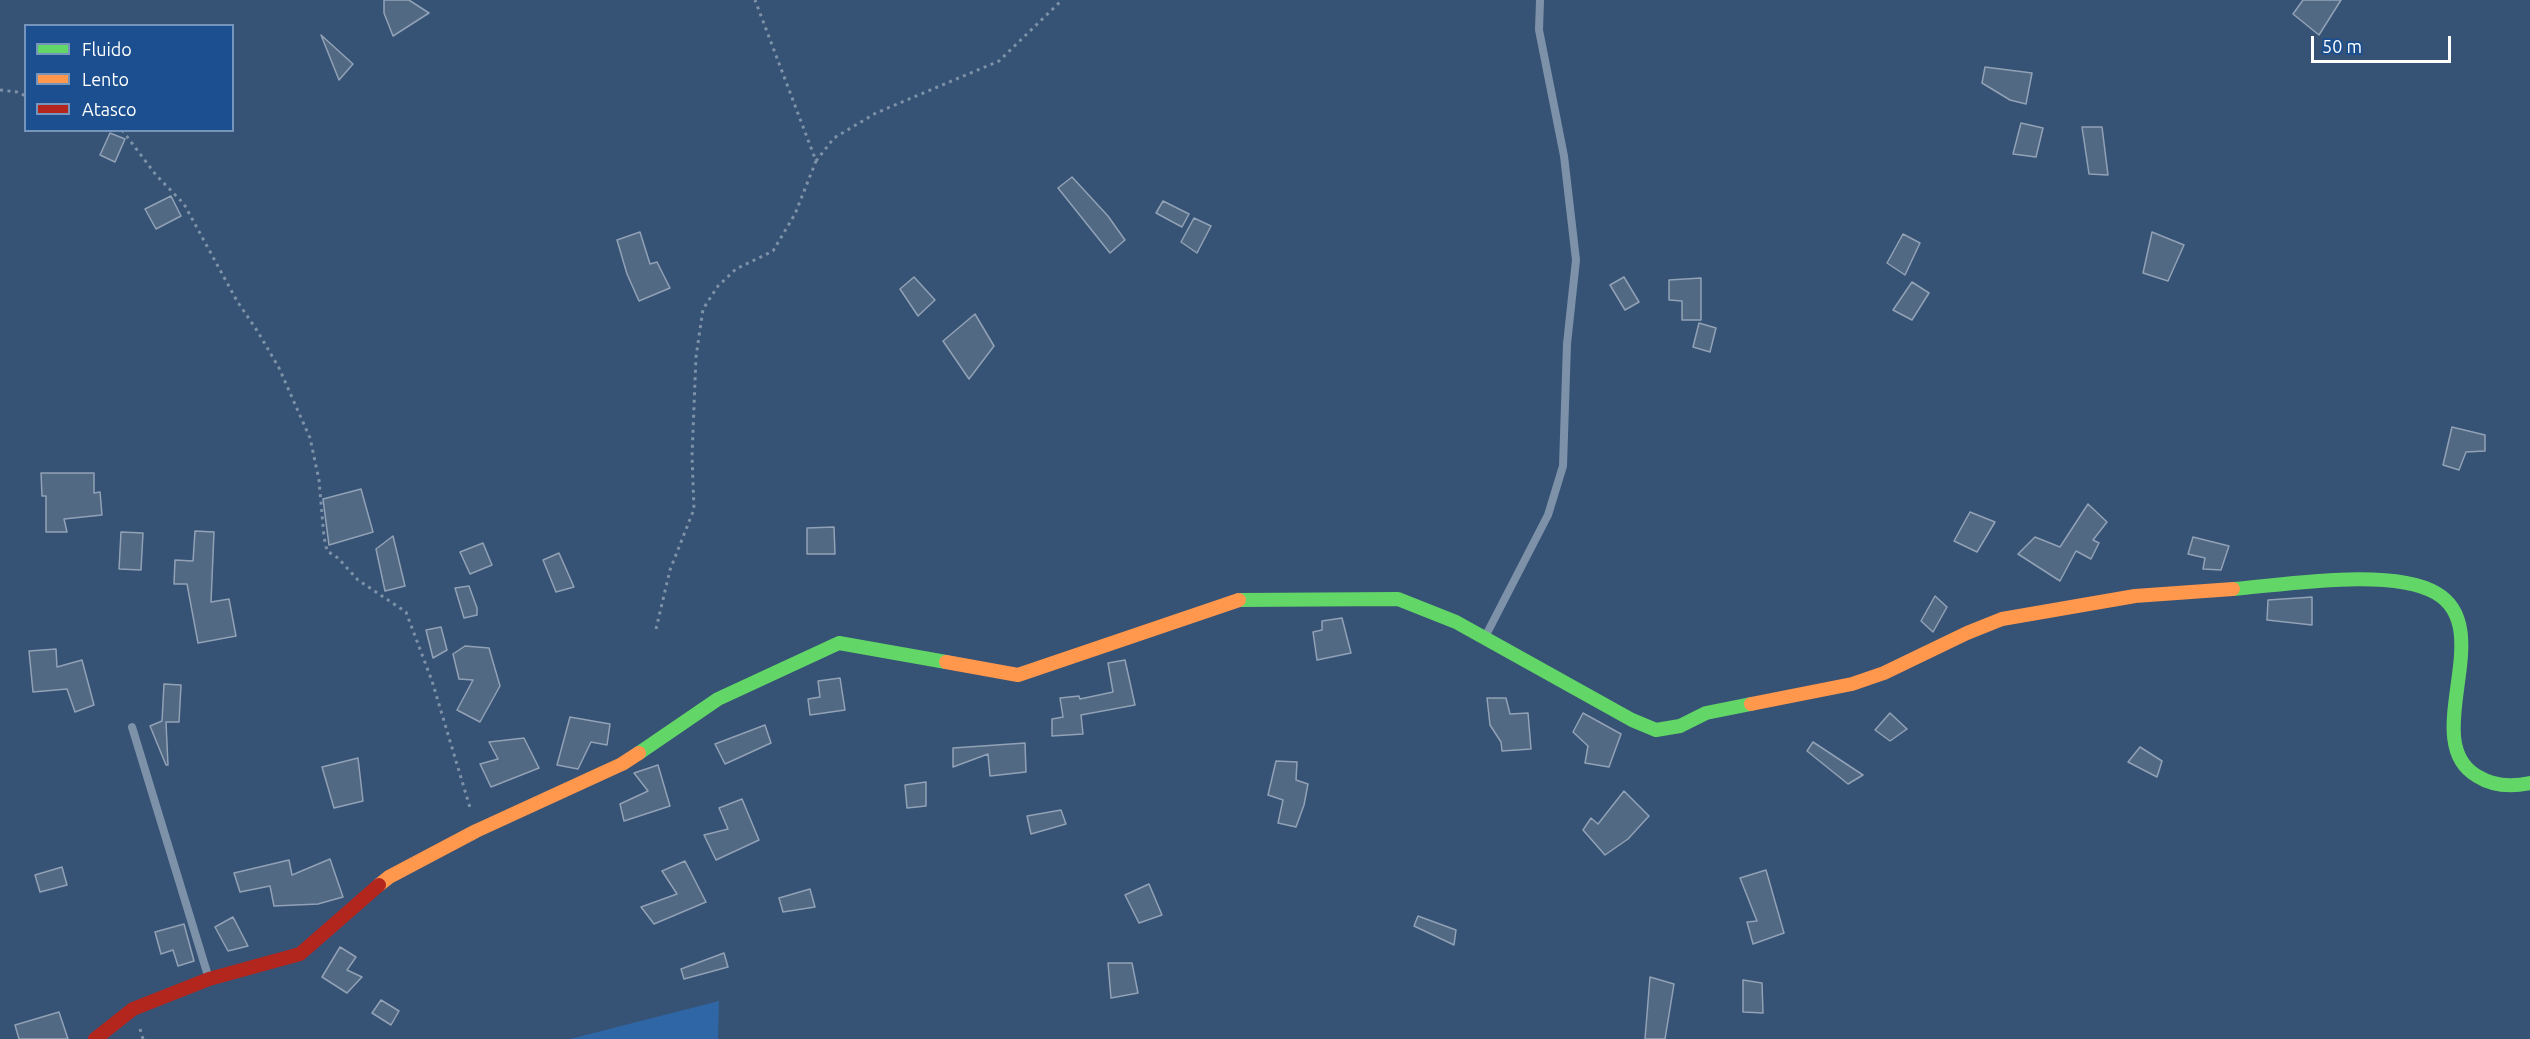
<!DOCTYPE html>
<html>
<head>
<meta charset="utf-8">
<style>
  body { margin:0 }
  #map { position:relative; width:2530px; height:1039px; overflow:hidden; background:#365274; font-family:Ubuntu,sans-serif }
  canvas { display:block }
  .legend { position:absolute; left:24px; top:24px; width:210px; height:108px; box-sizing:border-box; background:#1b4f8f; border:2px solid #7695bc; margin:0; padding:8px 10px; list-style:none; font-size:18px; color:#fff }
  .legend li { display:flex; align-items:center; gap:12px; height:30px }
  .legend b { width:30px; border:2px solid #7695bc }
  .scale { position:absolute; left:2311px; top:36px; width:140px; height:27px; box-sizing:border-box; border:3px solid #fff; border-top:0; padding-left:8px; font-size:18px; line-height:21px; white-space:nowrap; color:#fff; -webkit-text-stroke:4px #1b4f8f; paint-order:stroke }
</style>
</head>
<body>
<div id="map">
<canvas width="2530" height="1039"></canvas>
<ul class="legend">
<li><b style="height:8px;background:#63d668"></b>Fluido</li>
<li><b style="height:8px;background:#ff974d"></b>Lento</li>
<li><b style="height:8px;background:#b3261e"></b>Atasco</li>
</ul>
<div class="scale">50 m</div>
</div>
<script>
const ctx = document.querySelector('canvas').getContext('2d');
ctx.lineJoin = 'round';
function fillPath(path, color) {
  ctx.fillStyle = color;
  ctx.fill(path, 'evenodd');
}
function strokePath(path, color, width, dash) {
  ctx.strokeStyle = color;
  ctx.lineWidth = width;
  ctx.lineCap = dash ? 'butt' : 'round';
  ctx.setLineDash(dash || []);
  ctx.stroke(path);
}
fillPath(new Path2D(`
  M 719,1001 L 718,1039 L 570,1039 Z`), '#2f66a5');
const building = new Path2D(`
  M 384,0 L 409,0 L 429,13 L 393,36 L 384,13 Z
  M 2303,0 L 2341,0 L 2319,35 L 2293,14 Z
  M 321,35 L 353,64 L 339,80 Z
  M 1985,67 L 2032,73 L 2026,104 L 2010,100 L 1982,83 Z
  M 2021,123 L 2043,128 L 2036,157 L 2013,154 Z
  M 2082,127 L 2102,127 L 2108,175 L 2089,174 Z
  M 110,133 L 125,139 L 115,162 L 100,155 Z
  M 1072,177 L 1108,216 L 1125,240 L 1110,253 L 1058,188 Z
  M 171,196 L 181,216 L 156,229 L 145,209 Z
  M 1163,201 L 1189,214 L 1182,227 L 1156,213 Z
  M 1194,218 L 1211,226 L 1197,253 L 1181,242 Z
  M 640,232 L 650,264 L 657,262 L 670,288 L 639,301 L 627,274 L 617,240 Z
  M 2152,232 L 2184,245 L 2168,281 L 2143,273 Z
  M 1903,234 L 1920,243 L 1905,275 L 1887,263 Z
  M 914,277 L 935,300 L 918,316 L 900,289 Z
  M 1624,277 L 1639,302 L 1625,310 L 1610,285 Z
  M 1701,278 L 1701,320 L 1682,320 L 1682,301 L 1669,300 L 1669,280 Z
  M 1912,282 L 1929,293 L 1912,320 L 1893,310 Z
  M 975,314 L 994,346 L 969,379 L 943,341 Z
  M 1699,323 L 1716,328 L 1710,352 L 1693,347 Z
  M 2452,427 L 2485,435 L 2485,451 L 2466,452 L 2459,470 L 2443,465 Z
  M 41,473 L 94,473 L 94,493 L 100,492 L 102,515 L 64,519 L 67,532 L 46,532 L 46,496 L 42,496 Z
  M 361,489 L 373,532 L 329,545 L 323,499 Z
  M 2088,504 L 2107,522 L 2093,540 L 2099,543 L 2091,559 L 2076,551 L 2060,581 L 2018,554 L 2035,537 L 2060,547 Z
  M 1970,512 L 1995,522 L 1977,552 L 1954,541 Z
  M 834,527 L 835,554 L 807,554 L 807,528 Z
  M 195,531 L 214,532 L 211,602 L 229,599 L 236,636 L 198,643 L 187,584 L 174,584 L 175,560 L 193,561 Z
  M 121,532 L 143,533 L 141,570 L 119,569 Z
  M 393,536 L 405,586 L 385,591 L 376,549 Z
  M 2193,537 L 2229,546 L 2221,570 L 2203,569 L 2205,558 L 2188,554 Z
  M 483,543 L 492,565 L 470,574 L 460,552 Z
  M 559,553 L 574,587 L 556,592 L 543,560 Z
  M 469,586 L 477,608 L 477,615 L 464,618 L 455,588 Z
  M 1935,596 L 1947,607 L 1933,632 L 1921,621 Z
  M 2312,597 L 2312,625 L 2267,620 L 2268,600 Z
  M 1342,618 L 1351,653 L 1317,660 L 1313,632 L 1322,630 L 1322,621 Z
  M 441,627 L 447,650 L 433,658 L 426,630 Z
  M 465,646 L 489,648 L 500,686 L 480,722 L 457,710 L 473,680 L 459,679 L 453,654 Z
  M 56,649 L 57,667 L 82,660 L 94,705 L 75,712 L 67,689 L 33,692 L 29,651 Z
  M 1125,660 L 1135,705 L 1081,715 L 1083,734 L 1052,736 L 1052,719 L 1063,717 L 1060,698 L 1079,696 L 1080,699 L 1113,692 L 1108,663 Z
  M 840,678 L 845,710 L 810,715 L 808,699 L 820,697 L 818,681 Z
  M 164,684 L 181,685 L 179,722 L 166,722 L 168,765 L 166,765 L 150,726 L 162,721 Z
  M 1487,698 L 1506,698 L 1510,714 L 1528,713 L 1531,749 L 1502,751 L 1501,742 L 1490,725 Z
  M 1583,713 L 1621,734 L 1609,767 L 1585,763 L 1588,746 L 1573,732 Z
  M 1890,713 L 1907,729 L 1890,741 L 1875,730 Z
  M 570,717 L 610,724 L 607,745 L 591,742 L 578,769 L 557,765 Z
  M 765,725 L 771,743 L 725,764 L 715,744 Z
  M 524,738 L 539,768 L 491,787 L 480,764 L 498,759 L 489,742 Z
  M 1813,742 L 1863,775 L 1848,784 L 1807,751 Z
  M 1025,743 L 1026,772 L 990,776 L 988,754 L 953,767 L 953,748 Z
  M 2140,747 L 2162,761 L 2157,777 L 2128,762 Z
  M 358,758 L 363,801 L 334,808 L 322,767 Z
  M 1276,761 L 1297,762 L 1296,780 L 1308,784 L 1304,805 L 1296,827 L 1278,823 L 1283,800 L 1268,795 Z
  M 658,765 L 670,806 L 624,821 L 620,804 L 648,791 L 634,773 Z
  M 926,782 L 926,806 L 907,808 L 905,785 Z
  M 1624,791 L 1649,816 L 1628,839 L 1605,855 L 1583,830 L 1591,818 L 1598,824 Z
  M 742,799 L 759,840 L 716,860 L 704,835 L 728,829 L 719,808 Z
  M 1061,810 L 1066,824 L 1031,834 L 1027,816 Z
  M 330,859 L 343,897 L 318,904 L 274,906 L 270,886 L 240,892 L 234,873 L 289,860 L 292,875 Z
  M 685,861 L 706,902 L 654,924 L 641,907 L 677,894 L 662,871 Z
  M 62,867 L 67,885 L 40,892 L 35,875 Z
  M 1766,870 L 1784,933 L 1753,944 L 1747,922 L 1757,921 L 1740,878 Z
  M 1149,884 L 1162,915 L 1139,923 L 1125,895 Z
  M 810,889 L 815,907 L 783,912 L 779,898 Z
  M 1418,916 L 1456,930 L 1454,945 L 1414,926 Z
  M 233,917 L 248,946 L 228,951 L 215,927 Z
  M 184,924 L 194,961 L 178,966 L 173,950 L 161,954 L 155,932 Z
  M 340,947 L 356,957 L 347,970 L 362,977 L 347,993 L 322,977 Z
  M 724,953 L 728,967 L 684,979 L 681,969 Z
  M 1108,963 L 1132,963 L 1138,993 L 1111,998 Z
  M 1650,977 L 1674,984 L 1665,1039 L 1645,1039 Z
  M 1743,980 L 1762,983 L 1763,1013 L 1743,1012 Z
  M 381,1000 L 399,1011 L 391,1025 L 372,1013 Z
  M 59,1012 L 68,1039 L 19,1039 L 15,1025 Z`);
fillPath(building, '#526984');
strokePath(building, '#92a2b6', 1.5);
strokePath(new Path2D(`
  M 0,90 L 17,92 L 26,96
  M 122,130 L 156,175 L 184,204 L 237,301 L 258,332 L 279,368 L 310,438 L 319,480 L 324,537 L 327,551 L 338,558 L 358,580 L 406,612 L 432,681 L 471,811
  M 816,161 L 834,138 L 876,113 L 999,61 L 1062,0
  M 656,629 L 670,570 L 694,509 L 692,456 L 696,357 L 703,309 L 718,286 L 736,269 L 773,251 L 795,214 L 816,161 L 755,0
  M 140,1029 L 143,1039`), '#7d92a8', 3, [3, 4.5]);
strokePath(new Path2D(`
  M 1485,637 L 1548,515 L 1563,466 L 1567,344 L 1576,260 L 1564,156 L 1539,30 L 1540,0
  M 132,727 L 209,979`), '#7d92a8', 8);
strokePath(new Path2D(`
  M 2233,589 C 2284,585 2392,567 2436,593 C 2499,629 2417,741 2477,776 C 2493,786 2512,787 2530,783
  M 1239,600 L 1398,599 L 1456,622 L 1632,720 L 1656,730 L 1680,726 L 1706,713 L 1751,704
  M 639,753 L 718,699 L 839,643 L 946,662`), '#63d668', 14);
strokePath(new Path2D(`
  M 946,662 L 1018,675 L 1239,600
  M 1751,704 L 1852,684 L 1884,673 L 1967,633 L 2002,619 L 2135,596 L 2233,589
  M 379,885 L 389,877 L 476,831 L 622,764 L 639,753`), '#ff974d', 14);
strokePath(new Path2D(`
  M 95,1039 L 133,1009 L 209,979 L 300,954 L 379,885`), '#b3261e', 14);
</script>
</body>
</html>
